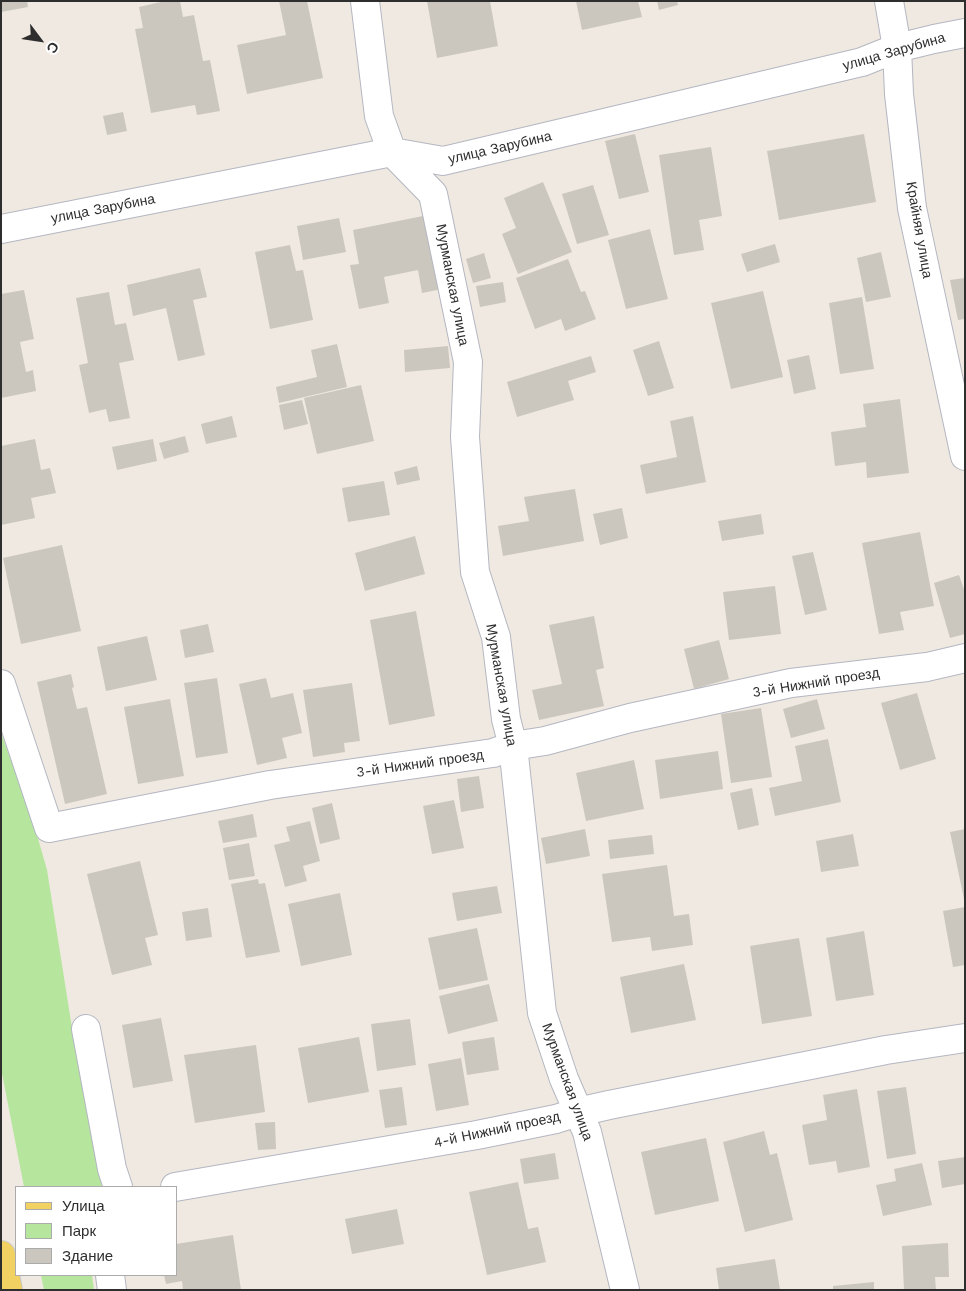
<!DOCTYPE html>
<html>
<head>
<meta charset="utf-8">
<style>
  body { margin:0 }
  #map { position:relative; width:966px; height:1291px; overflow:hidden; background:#efe9e1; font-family:"Work Sans",sans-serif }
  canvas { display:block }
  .frame { position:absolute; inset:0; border:2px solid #2e2e2e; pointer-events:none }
  .legend { position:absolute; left:15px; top:1186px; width:162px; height:90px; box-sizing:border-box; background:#fff; border:1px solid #ababab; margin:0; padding:6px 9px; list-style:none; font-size:15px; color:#2e2e2e }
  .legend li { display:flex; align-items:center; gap:10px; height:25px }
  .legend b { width:25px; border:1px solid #ababab }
  .north { position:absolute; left:15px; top:15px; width:50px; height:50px; -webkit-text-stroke:4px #fff; paint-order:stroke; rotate:121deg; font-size:14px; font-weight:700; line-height:20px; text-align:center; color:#2e2e2e }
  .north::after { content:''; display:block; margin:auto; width:18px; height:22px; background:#2e2e2e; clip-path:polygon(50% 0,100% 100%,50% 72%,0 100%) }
</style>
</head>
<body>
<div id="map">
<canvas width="966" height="1291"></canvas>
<div class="frame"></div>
<ul class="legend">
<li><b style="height:6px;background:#f2d163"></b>Улица</li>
<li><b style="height:14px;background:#b6e59e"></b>Парк</li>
<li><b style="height:14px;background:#cbc7bf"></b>Здание</li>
</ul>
<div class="north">С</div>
</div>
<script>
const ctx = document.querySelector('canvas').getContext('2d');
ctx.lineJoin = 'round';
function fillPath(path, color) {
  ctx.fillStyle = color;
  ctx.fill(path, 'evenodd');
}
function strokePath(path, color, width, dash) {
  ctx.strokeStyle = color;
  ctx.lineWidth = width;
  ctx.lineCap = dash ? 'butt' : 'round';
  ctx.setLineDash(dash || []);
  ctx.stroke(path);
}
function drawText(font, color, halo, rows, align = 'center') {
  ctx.font = font + ' "Work Sans",sans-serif';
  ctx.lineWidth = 4;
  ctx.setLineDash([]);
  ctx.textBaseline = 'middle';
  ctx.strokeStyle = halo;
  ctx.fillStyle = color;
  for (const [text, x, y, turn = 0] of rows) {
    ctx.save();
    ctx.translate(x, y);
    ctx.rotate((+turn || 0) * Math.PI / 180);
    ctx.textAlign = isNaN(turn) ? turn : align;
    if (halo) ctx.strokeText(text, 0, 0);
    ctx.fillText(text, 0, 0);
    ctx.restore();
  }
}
fillPath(new Path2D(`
  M 1,733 L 31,814 L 47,870 L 72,1028 L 102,1187 L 24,1187 L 1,1068 Z
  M 41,1275 L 92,1275 L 94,1290 L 44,1290 Z`), '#b6e59e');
fillPath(new Path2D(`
  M 1,1 L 27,1 L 28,7 L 1,12 Z
  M 165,1 L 180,1 L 183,17 L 194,15 L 203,61 L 210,60 L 220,111 L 197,115 L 195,105 L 151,113 L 135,29 L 143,28 L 139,7 Z
  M 279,1 L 307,1 L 323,78 L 247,94 L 237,45 L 286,35 Z
  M 427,1 L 490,1 L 498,46 L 437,58 Z
  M 576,1 L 638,1 L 642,17 L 582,30 Z
  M 657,1 L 677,1 L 678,5 L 659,10 Z
  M 123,112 L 127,131 L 107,135 L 103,116 Z
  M 635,134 L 649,192 L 619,199 L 605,141 Z
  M 864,134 L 876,202 L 779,220 L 767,151 Z
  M 711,147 L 722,216 L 699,220 L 704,250 L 674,255 L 659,155 Z
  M 543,182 L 572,252 L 518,274 L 502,234 L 516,228 L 504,198 Z
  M 593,185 L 609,235 L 577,244 L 562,194 Z
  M 428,215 L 442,289 L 422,293 L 418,270 L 384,277 L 389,303 L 359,309 L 350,265 L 359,264 L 353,230 Z
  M 339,218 L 346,252 L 303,260 L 297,226 Z
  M 650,229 L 668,299 L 626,309 L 608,240 Z
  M 775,244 L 780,262 L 747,272 L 741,254 Z
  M 290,245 L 296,271 L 303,270 L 313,320 L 270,329 L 255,252 Z
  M 881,252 L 891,297 L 866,302 L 857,258 Z
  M 484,253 L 491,278 L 473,283 L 466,259 Z
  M 568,259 L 581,292 L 585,291 L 596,319 L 565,331 L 561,319 L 535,329 L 516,278 Z
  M 200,268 L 207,297 L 193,300 L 205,355 L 178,361 L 166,308 L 133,316 L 127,285 Z
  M 965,278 L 965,319 L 958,320 L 950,280 Z
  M 503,282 L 506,302 L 480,307 L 476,286 Z
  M 24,290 L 34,339 L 20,342 L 26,372 L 33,370 L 36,391 L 1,398 L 1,294 Z
  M 763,291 L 783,377 L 731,389 L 711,303 Z
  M 109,292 L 115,325 L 126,323 L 134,360 L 119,363 L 130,418 L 109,422 L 106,409 L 89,413 L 79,365 L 88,363 L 76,298 Z
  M 862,297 L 874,369 L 840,374 L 829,303 Z
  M 659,341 L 674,388 L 648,396 L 633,350 Z
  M 337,344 L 347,387 L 279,403 L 276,387 L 317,377 L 311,350 Z
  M 448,346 L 450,368 L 405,372 L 404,350 Z
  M 809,355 L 816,389 L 794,394 L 787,360 Z
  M 591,356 L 596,372 L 568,381 L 574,400 L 517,417 L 507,382 Z
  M 361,385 L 374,441 L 317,454 L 304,398 Z
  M 900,399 L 909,473 L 867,478 L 866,462 L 835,466 L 831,432 L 866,427 L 863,404 Z
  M 302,400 L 308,424 L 284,430 L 279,405 Z
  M 232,416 L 237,437 L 206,444 L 201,424 Z
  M 693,416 L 706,482 L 646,494 L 640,465 L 677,457 L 670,421 Z
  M 185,436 L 189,452 L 164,459 L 159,443 Z
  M 35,439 L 41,470 L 50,468 L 56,493 L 31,498 L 35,518 L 1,525 L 1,446 Z
  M 153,439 L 157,461 L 117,470 L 112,447 Z
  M 417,466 L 420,480 L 397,485 L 394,472 Z
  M 384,481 L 390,515 L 348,522 L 342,488 Z
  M 575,489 L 584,541 L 503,556 L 498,526 L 529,521 L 524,497 Z
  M 622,508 L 628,538 L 600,545 L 593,514 Z
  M 761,514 L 764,534 L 722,541 L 718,521 Z
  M 920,532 L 934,606 L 900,612 L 904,630 L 879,634 L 862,543 Z
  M 415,536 L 425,574 L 365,591 L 355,553 Z
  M 62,545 L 81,631 L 21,644 L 3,558 Z
  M 813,552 L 827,610 L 805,615 L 792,556 Z
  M 959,575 L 965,592 L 965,634 L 950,638 L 934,583 Z
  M 775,586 L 781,634 L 729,640 L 723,592 Z
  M 416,611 L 435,716 L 389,725 L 370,620 Z
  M 594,616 L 604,668 L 596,670 L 604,706 L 539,720 L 532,690 L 562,684 L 549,625 Z
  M 208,624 L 214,652 L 185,658 L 180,630 Z
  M 147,636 L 157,680 L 106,691 L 97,647 Z
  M 719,640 L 729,679 L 694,689 L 684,649 Z
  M 71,674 L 74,687 L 72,688 L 77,709 L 87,707 L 107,794 L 65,804 L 37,682 Z
  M 217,678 L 228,753 L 196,758 L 184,683 Z
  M 266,678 L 271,698 L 293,693 L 302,733 L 282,738 L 287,758 L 257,765 L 239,684 Z
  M 352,683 L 360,741 L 344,743 L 345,752 L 313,757 L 303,690 Z
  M 917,693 L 936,759 L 900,770 L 881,703 Z
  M 170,699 L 184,776 L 138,784 L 124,707 Z
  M 817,699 L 825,729 L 791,738 L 783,709 Z
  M 761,708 L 772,777 L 731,783 L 721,714 Z
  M 828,739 L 841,802 L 775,816 L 769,788 L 802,781 L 795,746 Z
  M 718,751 L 723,789 L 660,799 L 655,760 Z
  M 634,760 L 644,809 L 586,821 L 576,773 Z
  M 479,776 L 484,808 L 461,812 L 457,779 Z
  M 752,788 L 759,825 L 738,830 L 730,793 Z
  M 454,800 L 464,848 L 432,854 L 423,806 Z
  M 332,803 L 340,839 L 320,844 L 312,808 Z
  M 253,814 L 257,837 L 223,843 L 218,821 Z
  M 310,821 L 320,861 L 303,866 L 307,881 L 285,887 L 274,845 L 290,841 L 286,827 Z
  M 585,829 L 590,856 L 546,864 L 541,838 Z
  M 965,829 L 965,899 L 964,899 L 950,832 Z
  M 853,834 L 859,866 L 821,872 L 816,841 Z
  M 652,835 L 654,854 L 610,859 L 608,840 Z
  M 249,843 L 255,876 L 229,880 L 223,848 Z
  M 140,861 L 158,935 L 145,938 L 152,965 L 112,975 L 87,874 Z
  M 667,865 L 674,916 L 689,914 L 693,945 L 652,951 L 650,937 L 612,942 L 602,874 Z
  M 258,879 L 259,884 L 265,883 L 280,952 L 246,958 L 231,884 Z
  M 497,886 L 502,913 L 457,921 L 452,893 Z
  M 340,893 L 352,955 L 301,966 L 288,904 Z
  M 965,907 L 965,965 L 953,967 L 943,911 Z
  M 208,908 L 212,937 L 186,941 L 182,912 Z
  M 477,928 L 488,980 L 439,990 L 428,938 Z
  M 864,931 L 874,995 L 836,1001 L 826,938 Z
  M 799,938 L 812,1016 L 762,1024 L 750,946 Z
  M 684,964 L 696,1020 L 631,1033 L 620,977 Z
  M 489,984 L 498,1021 L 448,1034 L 439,996 Z
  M 161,1018 L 173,1081 L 133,1088 L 122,1025 Z
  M 410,1019 L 416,1065 L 377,1071 L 371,1024 Z
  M 359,1037 L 369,1092 L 308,1103 L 298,1048 Z
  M 494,1037 L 499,1070 L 467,1075 L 462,1042 Z
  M 256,1045 L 265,1112 L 195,1123 L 184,1055 Z
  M 461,1058 L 469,1105 L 436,1111 L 428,1064 Z
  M 402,1087 L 407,1125 L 385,1128 L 379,1090 Z
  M 906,1087 L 916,1154 L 887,1159 L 877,1091 Z
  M 857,1089 L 870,1167 L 838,1173 L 836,1161 L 809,1165 L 802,1125 L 827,1120 L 823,1095 Z
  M 275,1122 L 276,1149 L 258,1150 L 255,1123 Z
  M 764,1131 L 770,1155 L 777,1153 L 793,1220 L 745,1232 L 723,1142 Z
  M 706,1138 L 719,1201 L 655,1215 L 641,1152 Z
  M 555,1153 L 559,1179 L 524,1184 L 520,1159 Z
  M 965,1157 L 965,1184 L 942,1188 L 938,1161 Z
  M 922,1163 L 932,1205 L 883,1216 L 876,1185 L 896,1181 L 894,1169 Z
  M 518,1182 L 528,1229 L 538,1227 L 546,1262 L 487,1275 L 469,1192 Z
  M 397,1209 L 404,1244 L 352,1254 L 345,1219 Z
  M 233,1235 L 241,1290 L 183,1290 L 182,1281 L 166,1284 L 164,1275 L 176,1275 L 176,1244 Z
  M 948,1243 L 949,1277 L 935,1277 L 936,1290 L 904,1290 L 902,1246 Z
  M 775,1259 L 780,1290 L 719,1290 L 716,1268 Z
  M 874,1282 L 874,1290 L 833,1290 L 833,1286 Z`), '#cbc7bf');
const minor = new Path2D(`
  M 365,1 L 379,116 L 392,152 L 433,194 L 468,362 L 465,437 L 475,572 L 496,637 L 506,719 L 513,746 L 542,1013 L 564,1079 L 587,1132 L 625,1290
  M 889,1 L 897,48 L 899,94 L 912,208 L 965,456
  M 1,229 L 392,152 L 443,161 L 862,62 L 897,48 L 934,39 L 965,33
  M 1,684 L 49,828 L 270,785 L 493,753 L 513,746 L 545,741 L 630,718 L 791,683 L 927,667 L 965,658
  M 86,1029 L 112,1169 L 118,1187
  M 175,1187 L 477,1135 L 556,1119 L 578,1112 L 609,1105 L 886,1050 L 965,1038
  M 110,1275 L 112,1290`);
const major = new Path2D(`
  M 1,1255 L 8,1290`);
strokePath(minor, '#b4b7c1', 30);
strokePath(major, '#c9c9c9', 30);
strokePath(minor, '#fff', 28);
strokePath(major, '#f2d163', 28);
drawText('14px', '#2e2e2e', '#fff', [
  ["улица Зарубина",894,52,-16],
  ["улица Зарубина",500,148,-13],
  ["улица Зарубина",103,209,-11],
  ["Крайняя улица",919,230,80],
  ["Мурманская улица",452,285,79],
  ["3-й Нижний проезд",816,683,-9],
  ["Мурманская улица",501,685,80],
  ["3-й Нижний проезд",420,764,-8],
  ["Мурманская улица",567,1082,70],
  ["4-й Нижний проезд",497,1130,-12]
]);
</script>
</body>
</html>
